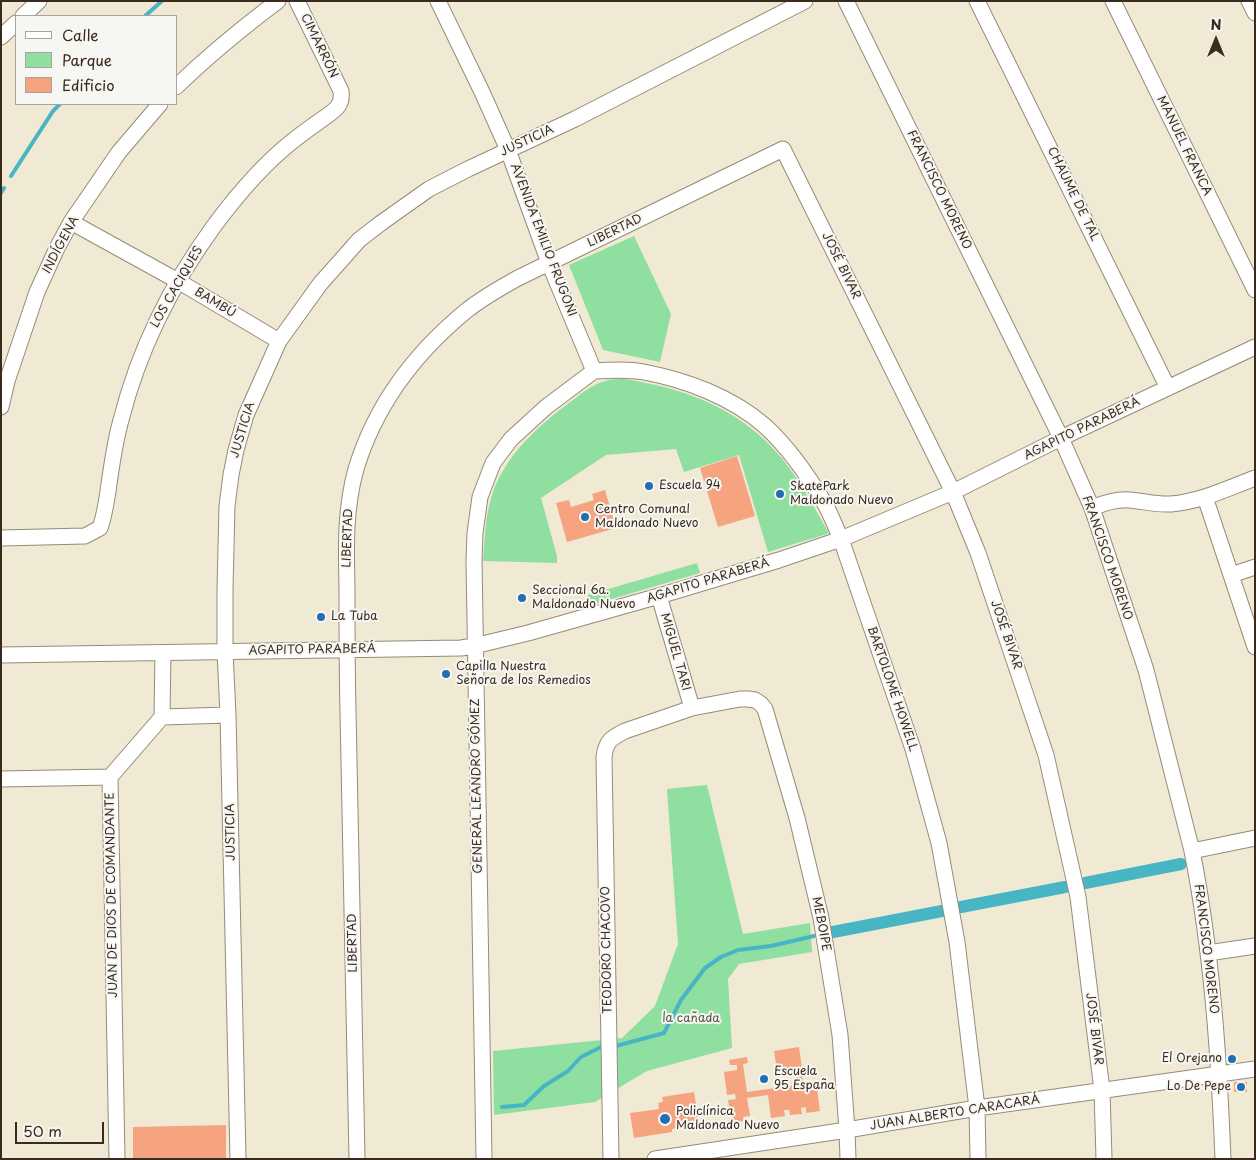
<!DOCTYPE html>
<html>
<head>
<meta charset="utf-8">
<style>
  body { margin:0 }
  #map { position:relative; width:1256px; height:1160px; overflow:hidden; background:#f0e9d4; font-family:"Playpen Sans",sans-serif }
  canvas { display:block }
  .frame { position:absolute; inset:0; border:2px solid #3b2a1e; pointer-events:none }
  .legend { position:absolute; left:15px; top:15px; width:162px; height:90px; box-sizing:border-box; background:#f6f6f2; border:1px solid #aba49d; margin:0; padding:6px 9px; list-style:none; font-size:15px; color:#3b2a1e }
  .legend li { display:flex; align-items:center; gap:10px; height:25px }
  .legend b { width:25px; border:1px solid #aba49d }
  .north { position:absolute; left:1191px; top:15px; width:50px; height:50px; -webkit-text-stroke:4px #f6f6f2; paint-order:stroke; rotate:0deg; font-size:14px; font-weight:700; line-height:20px; text-align:center; color:#3b2a1e }
  .north::after { content:''; display:block; margin:auto; width:18px; height:22px; background:#3b2a1e; clip-path:polygon(50% 0,100% 100%,50% 72%,0 100%) }
  .scale { position:absolute; left:15px; top:1122px; width:89px; height:22px; box-sizing:border-box; border:2px solid #3b2a1e; border-top:0; padding-left:6px; font-size:15px; line-height:18px; white-space:nowrap; color:#3b2a1e; -webkit-text-stroke:4px #f6f6f2; paint-order:stroke }
</style>
</head>
<body>
<div id="map">
<canvas width="1256" height="1160"></canvas>
<div class="frame"></div>
<ul class="legend">
<li><b style="height:6px;background:#fff"></b>Calle</li>
<li><b style="height:14px;background:#8fe0a0"></b>Parque</li>
<li><b style="height:14px;background:#f5a47f"></b>Edificio</li>
</ul>
<div class="north">N</div>
<div class="scale">50 m</div>
</div>
<script>
const ctx = document.querySelector('canvas').getContext('2d');
ctx.lineJoin = 'round';
function fillPath(path, color) {
  ctx.fillStyle = color;
  ctx.fill(path, 'evenodd');
}
function strokePath(path, color, width, dash) {
  ctx.strokeStyle = color;
  ctx.lineWidth = width;
  ctx.lineCap = dash ? 'butt' : 'round';
  ctx.setLineDash(dash || []);
  ctx.stroke(path);
}
function drawText(font, color, halo, rows, align = 'center') {
  ctx.font = font + ' "Playpen Sans",sans-serif';
  ctx.lineWidth = 4;
  ctx.setLineDash([]);
  ctx.textBaseline = 'middle';
  ctx.strokeStyle = halo;
  ctx.fillStyle = color;
  for (const [text, x, y, turn = 0] of rows) {
    ctx.save();
    ctx.translate(x, y);
    ctx.rotate((+turn || 0) * Math.PI / 180);
    ctx.textAlign = isNaN(turn) ? turn : align;
    if (halo) ctx.strokeText(text, 0, 0);
    ctx.fillText(text, 0, 0);
    ctx.restore();
  }
}
fillPath(new Path2D(`
  M 634,236 L 671,314 L 660,362 L 603,350 L 569,265 Z
  M 624,379 C 698,390 758,417 799,482 C 810,499 819,516 828,532 L 827,534 L 768,552 L 739,455 L 684,472 L 676,449 L 606,455 L 541,498 L 557,556 L 557,563 L 483,561 C 485,537 485,515 493,492 C 507,454 537,427 569,403 C 580,395 591,385 605,381 C 610,379 617,379 624,379 Z
  M 697,563 L 700,573 L 588,606 L 585,601 L 588,595 Z
  M 707,785 L 743,934 L 810,923 L 812,952 L 739,964 L 728,979 L 732,1048 L 647,1071 L 595,1102 L 494,1115 L 493,1051 L 622,1038 L 655,1006 L 678,944 L 667,789 Z`), '#8fe0a0');
strokePath(new Path2D(`
  M 145,16 L 162,1
  M 11,176 L 53,111 L 60,104
  M 1,193 L 4,188
  M 616,1046 L 664,1033 L 681,1000 L 705,968 L 721,957 L 738,950 L 771,946 L 814,936
  M 502,1107 L 524,1105 L 544,1086 L 568,1071 L 581,1057 L 601,1047`), '#48b5c5', 4);
strokePath(new Path2D(`
  M 1085,883 L 1181,864
  M 961,907 L 1065,887
  M 833,932 L 942,911`), '#48b5c5', 12);
fillPath(new Path2D(`
  M 737,456 L 755,516 L 718,527 L 700,468 Z
  M 605,490 L 616,528 L 567,542 L 556,503 L 569,500 L 571,507 L 594,500 L 592,494 Z
  M 799,1047 L 802,1068 L 801,1068 L 803,1084 L 809,1083 L 810,1089 L 817,1088 L 820,1111 L 806,1113 L 806,1107 L 801,1108 L 802,1114 L 790,1115 L 789,1110 L 784,1110 L 785,1116 L 771,1118 L 768,1095 L 747,1098 L 750,1116 L 743,1117 L 744,1121 L 732,1123 L 728,1100 L 736,1099 L 735,1094 L 727,1095 L 724,1072 L 737,1070 L 737,1065 L 730,1065 L 729,1060 L 747,1057 L 748,1063 L 743,1064 L 747,1092 L 797,1085 L 795,1069 L 777,1071 L 774,1051 Z
  M 1234,1082 L 1247,1082 L 1247,1092 L 1234,1092 Z
  M 694,1092 L 700,1128 L 696,1128 L 696,1125 L 672,1129 L 672,1132 L 634,1138 L 630,1113 L 659,1109 L 658,1103 L 663,1102 L 662,1097 Z
  M 226,1125 L 226,1159 L 133,1159 L 133,1127 Z`), '#f5a47f');
const minor = new Path2D(`
  M 438,1 L 482,92 L 508,150 L 549,263 L 594,371
  M 846,1 L 1061,438 L 1092,508 L 1146,670 L 1192,851 C 1212,951 1219,1057 1223,1159
  M 977,1 L 1168,388
  M 1113,1 L 1255,290
  M 1249,1 L 1255,13
  M 23,16 L 39,1
  M 1,37 L 16,23
  M 176,87 C 208,56 242,28 278,1
  M 71,222 L 178,281 L 279,341
  M 594,371 C 611,370 628,369 644,372 C 686,380 732,397 765,426 C 788,447 809,477 825,504 C 831,515 836,528 841,539 L 913,749 L 939,843 L 957,942 L 977,1108 L 978,1159
  M 1,407 L 7,381 L 37,292 L 57,248 L 71,222 L 119,152 L 160,104
  M 1205,497 L 1255,647
  M 1092,508 C 1104,503 1116,499 1129,500 C 1143,501 1157,505 1171,504 C 1200,502 1228,488 1255,478
  M 1,538 L 85,536 L 100,528 C 105,514 107,499 109,484 C 112,463 115,441 121,420 C 139,349 171,285 214,226 C 237,195 263,164 294,140 C 304,132 314,125 324,118 C 335,110 343,106 341,91 L 297,1
  M 1231,575 L 1255,567
  M 659,596 L 692,708
  M 1,655 L 461,648 L 474,646 L 528,633 L 659,596 L 779,560 L 841,539 L 953,492 L 1061,438 L 1255,347
  M 162,717 L 163,653
  M 1,779 L 110,777
  M 1192,851 L 1255,838
  M 1208,953 L 1255,946
  M 117,1159 L 110,777 L 162,717 L 228,715
  M 238,1159 L 228,715 L 225,651 L 225,589 L 227,506 L 231,475 L 236,450 L 246,415 L 279,341 L 320,284 L 359,240 L 381,223 L 429,189 L 468,169 L 575,119 L 805,1
  M 357,1159 C 354,1010 351,860 348,711 C 347,670 347,629 347,587 C 346,547 345,508 356,469 C 375,406 415,353 466,311 C 482,298 500,288 518,278 L 783,149 L 953,492 L 978,553 L 1046,755 L 1078,897 L 1102,1090 L 1104,1159
  M 484,1159 L 474,560 L 475,533 L 480,497 L 493,463 L 511,439 L 546,407 L 594,371
  M 611,1159 L 604,757 C 606,741 611,738 625,731 L 692,708 L 740,699 L 748,699 L 755,700 L 761,704 L 765,709 L 797,818 L 821,918 L 840,1035 L 847,1130 L 848,1159
  M 655,1159 L 847,1130 L 977,1108 L 1255,1069`);
strokePath(minor, '#968a79', 17);
strokePath(minor, '#fff', 15);
for (const [x, y, r, color] of [
  [649,486,5,"#1f6fb2"],
  [780,494,5,"#1f6fb2"],
  [585,517,5,"#1f6fb2"],
  [522,598,5,"#1f6fb2"],
  [321,617,5,"#1f6fb2"],
  [446,674,5,"#1f6fb2"],
  [1232,1059,5,"#1f6fb2"],
  [764,1079,5,"#1f6fb2"],
  [1241,1087,5,"#1f6fb2"],
  [665,1119,6,"#1f6fb2"]
]) {
  const dot = new Path2D();
  dot.arc(x, y, r, 0, 2 * Math.PI);
  ctx.fillStyle = color;
  ctx.fill(dot);
  strokePath(dot, '#f6f6f2', 2);
}
drawText('12px', '#3b2a1e', '#f6f6f2', [
  ["CIMARRÓN",319,46,64],
  ["JUSTICIA",527,141,-25],
  ["MANUEL FRANCA",1184,146,64],
  ["FRANCISCO MORENO",939,190,64],
  ["CHAUME DE TAL",1073,194,64],
  ["LIBERTAD",615,231,-26],
  ["AVENIDA EMILIO FRUGONI",543,240,69],
  ["INDÍGENA",61,245,-62],
  ["JOSÉ BIVAR",841,266,64],
  ["LOS CACIQUES",177,287,-60],
  ["BAMBÚ",215,303,31],
  ["AGAPITO PARABERÁ",1082,429,-26],
  ["JUSTICIA",243,430,-73],
  ["LIBERTAD",348,538,-88],
  ["FRANCISCO MORENO",1107,558,71],
  ["AGAPITO PARABERÁ",708,581,-17],
  ["JOSÉ BIVAR",1006,635,71],
  ["AGAPITO PARABERÁ",312,650,-1],
  ["MIGUEL TARI",675,652,74],
  ["BARTOLOMÉ HOWELL",892,689,71],
  ["GENERAL LEANDRO GÓMEZ",477,786,-91],
  ["JUSTICIA",231,832,-91],
  ["JUAN DE DIOS DE COMANDANTE",112,895,-91],
  ["MEBOIPE",821,924,79],
  ["LIBERTAD",353,943,-91],
  ["FRANCISCO MORENO",1206,949,83],
  ["TEODORO CHACOVO",607,950,-91],
  ["JOSÉ BIVAR",1094,1029,83],
  ["JUAN ALBERTO CARACARÁ",955,1113,-9]
]);
drawText('12px', '#3b2a1e', '#f6f6f2', [
  ["Escuela 94",659,486],
  ["SkatePark",790,487],
  ["Maldonado Nuevo",790,501],
  ["Centro Comunal",595,510],
  ["Maldonado Nuevo",595,524],
  ["Seccional 6a.",532,591],
  ["Maldonado Nuevo",532,605],
  ["La Tuba",331,617],
  ["Capilla Nuestra",456,667],
  ["Señora de los Remedios",456,681],
  ["El Orejano",1222,1059,"right"],
  ["Escuela",774,1072],
  ["95 España",774,1086],
  ["Lo De Pepe",1231,1087,"right"],
  ["Policlínica",676,1112],
  ["Maldonado Nuevo",676,1126]
], 'left');
drawText('12px', '#50583e', '#f6f6f2', [
  ["la cañada",691,1019]
]);
</script>
</body>
</html>
